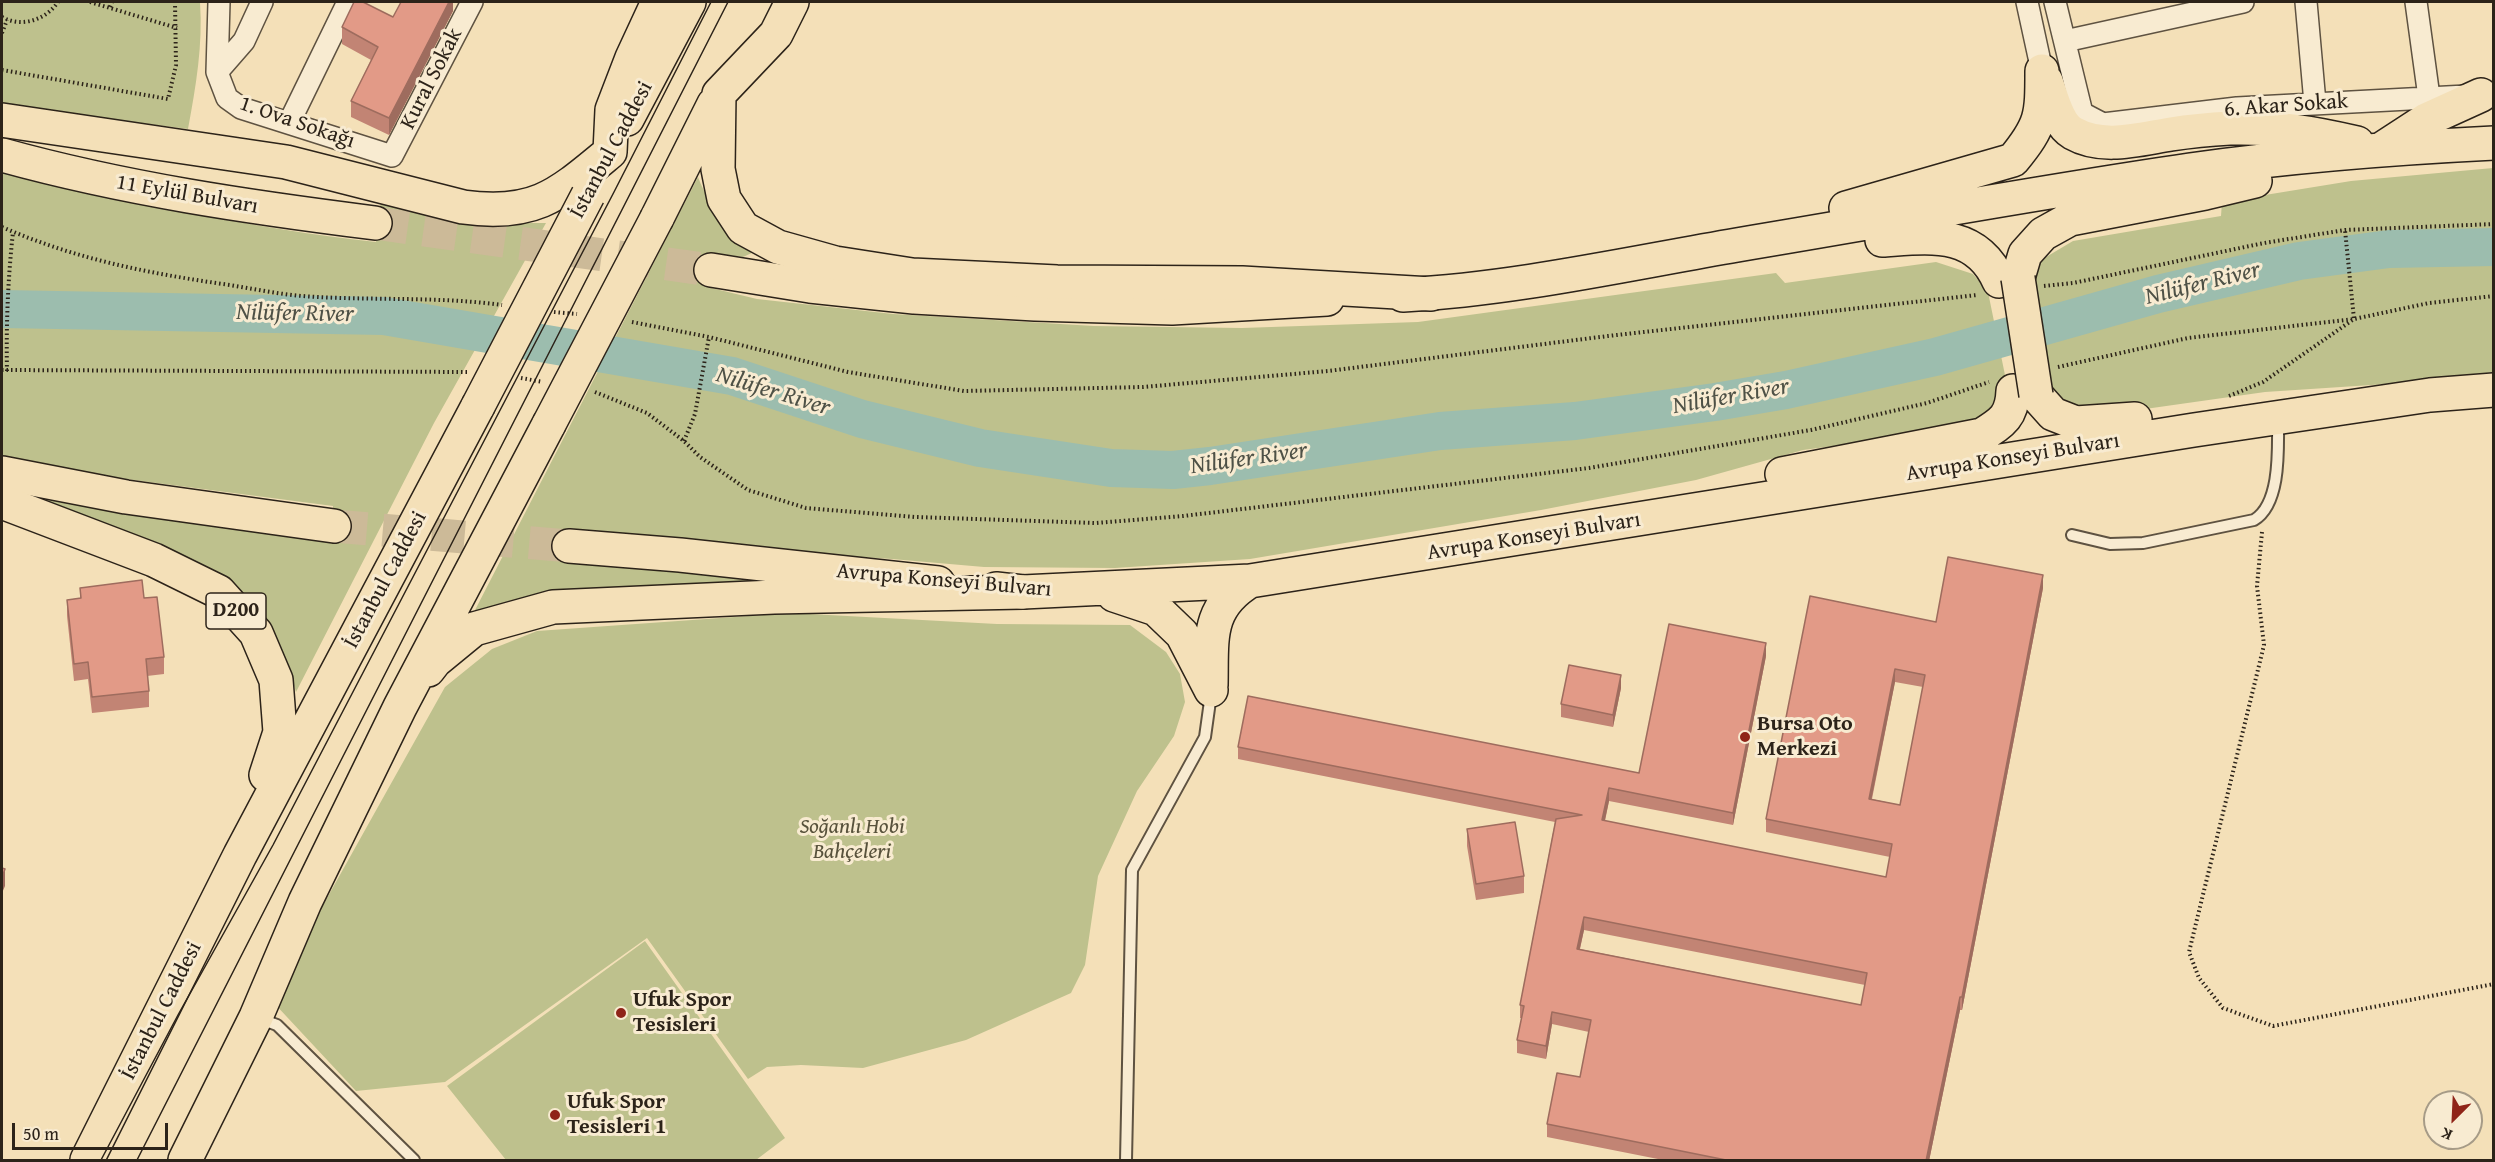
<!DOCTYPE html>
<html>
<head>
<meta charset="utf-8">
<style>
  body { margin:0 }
  #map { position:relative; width:2495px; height:1162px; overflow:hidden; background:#f4e0b8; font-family:"Gentium Book Plus",serif }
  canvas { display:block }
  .frame { position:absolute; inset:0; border:3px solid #2c2319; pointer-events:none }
  .north { position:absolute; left:2423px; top:1090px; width:60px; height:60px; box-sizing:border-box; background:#f8ebd1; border:2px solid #a69b87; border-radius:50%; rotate:204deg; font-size:16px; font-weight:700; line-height:24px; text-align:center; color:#2c2319 }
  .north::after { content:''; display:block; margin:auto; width:21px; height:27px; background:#8f2418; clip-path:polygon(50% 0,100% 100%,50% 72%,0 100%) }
  .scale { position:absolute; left:12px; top:1123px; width:156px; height:27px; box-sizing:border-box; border:3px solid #2c2319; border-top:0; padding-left:8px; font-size:18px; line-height:21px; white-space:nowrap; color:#2c2319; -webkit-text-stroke:4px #f8ebd1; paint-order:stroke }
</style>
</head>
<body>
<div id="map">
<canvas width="2495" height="1162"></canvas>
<div class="frame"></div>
<div class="north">K</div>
<div class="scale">50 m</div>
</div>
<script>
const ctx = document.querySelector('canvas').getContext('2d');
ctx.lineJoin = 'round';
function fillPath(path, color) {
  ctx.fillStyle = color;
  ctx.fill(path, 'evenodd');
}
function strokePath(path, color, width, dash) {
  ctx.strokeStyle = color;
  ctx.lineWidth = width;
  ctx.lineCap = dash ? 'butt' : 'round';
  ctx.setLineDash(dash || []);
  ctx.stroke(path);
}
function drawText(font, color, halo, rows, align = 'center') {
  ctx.font = font + ' "Gentium Book Plus",serif';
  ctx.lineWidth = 6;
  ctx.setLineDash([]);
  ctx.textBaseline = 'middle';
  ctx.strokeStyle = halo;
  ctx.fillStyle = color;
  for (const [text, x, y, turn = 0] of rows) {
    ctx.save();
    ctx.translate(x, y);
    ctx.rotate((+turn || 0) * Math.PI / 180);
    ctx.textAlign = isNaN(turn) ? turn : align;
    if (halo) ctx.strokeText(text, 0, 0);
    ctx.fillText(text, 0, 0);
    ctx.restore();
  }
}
fillPath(new Path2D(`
  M 2,2 L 200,2 C 203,45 196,86 188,129 L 2,105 Z
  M 2493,168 L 2493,377 L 2265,392 L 2138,410 L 2066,410 L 2047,383 L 2032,284 L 2041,260 L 2073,241 L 2221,216 L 2222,202 L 2351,181 Z
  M 2,170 C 125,199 250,229 376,242 L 381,199 L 490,223 L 546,223 L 434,423 L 296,692 L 286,660 L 260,612 L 225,578 L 5,490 L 333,538 L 333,506 L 126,479 L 2,458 Z
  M 698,177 C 711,211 729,227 754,252 L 743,257 L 712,253 L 703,286 L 757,299 L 893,314 L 1094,326 L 1242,328 L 1418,322 L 1776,273 L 1785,283 L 1936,262 L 1973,274 L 1988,292 L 2006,380 L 1994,420 L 1939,432 L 1803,450 L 1696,480 L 1541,510 L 1250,559 L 1115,568 L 984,567 L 892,559 L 735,549 L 565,529 L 561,559 L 759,579 L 752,587 L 473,614 Z
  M 791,613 L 997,624 L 1130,625 L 1166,652 L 1180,674 L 1185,702 L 1174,736 L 1137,791 L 1098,876 L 1085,965 L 1071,993 L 966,1040 L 863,1068 L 801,1065 L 767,1067 L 748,1079 L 647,938 L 445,1082 L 356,1091 L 273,1002 L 322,907 L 445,687 L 492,649 L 537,631 Z
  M 645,941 L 785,1138 L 756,1160 L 506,1160 L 447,1086 Z`), '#bec18d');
strokePath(new Path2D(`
  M 2,309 L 384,316 L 732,376 L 862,419 L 980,448 L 1111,468 L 1173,470 L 1210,466 L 1440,431 L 1575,421 L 1715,402 L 1786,390 L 1935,357 L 2158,294 L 2299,261 L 2389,249 L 2494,247`), '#9cbdae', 38);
strokePath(new Path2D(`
  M 375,223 L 711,270
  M 334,526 L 569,546`), '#ccba98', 33, [33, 16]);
const service = new Path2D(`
  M 2072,535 L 2110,544 L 2143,543 L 2254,520 C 2281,504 2278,449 2278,421
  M 258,1018 L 277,1025 L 414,1160
  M 1126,1160 L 1132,870 L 1205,737 L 1211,694`);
const minor = new Path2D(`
  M 219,2 L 217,72 L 227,98 L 241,108 L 392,156 L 472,2
  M 2027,2 L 2042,71
  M 2055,2 L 2082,113 L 2103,124 L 2237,108 L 2466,96
  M 2306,2 L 2315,103
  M 2416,2 L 2429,97
  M 2065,41 L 2243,2
  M 217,72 L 244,41 L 262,2
  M 289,123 L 348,2`);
const primary = new Path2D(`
  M 2046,81 C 2052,97 2057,124 2073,133 C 2103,150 2139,139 2171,134 C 2190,131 2211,129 2230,128 C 2278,127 2310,132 2357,143
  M 2383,148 L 2426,120 L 2481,95
  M 2,155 C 125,189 248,207 375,223
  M 1846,208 L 2013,160 C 2042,125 2042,115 2042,71
  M 1882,240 C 1929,237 1976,229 1999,281
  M 711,270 L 810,286 L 914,297 L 1035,304 L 1172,308 L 1327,299
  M 2018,278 L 2025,254 L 2043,234 L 2070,219 L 2205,193 L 2255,181
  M 1403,295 C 1515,289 1626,264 1737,245 C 1888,220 2039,192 2190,170 C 2291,156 2392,148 2494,143
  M 2036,395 L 2053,414 L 2076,423 L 2135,419
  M 2,473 L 126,497 L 334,526
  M 1782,474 L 1982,435 C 2003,422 2012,416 2013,391
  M 569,546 L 680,555 L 938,583
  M 996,589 L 1023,592 L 1250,581 L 2194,430 L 2430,395 L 2494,390
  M 1114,595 L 1156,609 L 1182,634 L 1211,690
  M 1211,685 C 1212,639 1206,608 1250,581`);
const trunk = new Path2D(`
  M 792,2 L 776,34 L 719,94 L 718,169 L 724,199 L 743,228 L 778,247 L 835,263 L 912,275 L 1057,282 L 1242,283 L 1431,294
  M 627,119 L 689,2
  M 2,120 L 286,162 L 463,207 C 535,217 558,195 610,152 L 612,110 L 632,58 L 658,2
  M 657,218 L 714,104
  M 2,502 L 154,560 L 219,592 L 256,633 L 276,680 L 280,732 L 266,775
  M 428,670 L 435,661 L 474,629 L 553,607 L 774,597 L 1023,592
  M 87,1160 L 240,855 L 478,406
  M 185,1160 L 256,1017 L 305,902 L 400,707 L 549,424`);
strokePath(service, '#5e5241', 14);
strokePath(minor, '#5e5241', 24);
strokePath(primary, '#2c2319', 36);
strokePath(trunk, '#2c2319', 36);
strokePath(new Path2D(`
  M 90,2 L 177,28
  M 110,7 L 112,2
  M 2,17 C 21,28 46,20 58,2
  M 2,33 L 7,20
  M 2,70 L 168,99 L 176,65 L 175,2
  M 2,227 C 75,259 151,274 230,285 C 254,289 278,294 302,296 C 369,301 436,296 502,305
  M 2044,286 L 2073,283 L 2264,243 L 2345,230 L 2494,224
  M 554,312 L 577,314
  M 632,322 L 709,337 L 848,372 L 964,391 L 1143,387 L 1328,371 L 1608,336 L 1977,295
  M 2058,367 L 2188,338 L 2354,319 L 2429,303 L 2494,296
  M 2,370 L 469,372
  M 7,371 C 6,324 8,278 13,232
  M 521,378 L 543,382
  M 595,392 L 647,413 L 684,441 L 700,457 L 748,490 L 806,508 L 915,517 L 1096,523 L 1183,516 L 1589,468 L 1811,430 L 1927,403 L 1989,382
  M 2229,396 L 2263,382 L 2354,319 L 2345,230
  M 684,441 L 695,414 L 709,337
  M 2262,532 L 2257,586 L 2264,645 L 2189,952 L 2199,978 L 2223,1008 L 2273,1026 L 2494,984`), '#2c2319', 4, [1.5, 3]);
strokePath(service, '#f8ebd1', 10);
strokePath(minor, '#f8ebd1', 21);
strokePath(primary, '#f4e0b8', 33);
strokePath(trunk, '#f4e0b8', 33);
strokePath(new Path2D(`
  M 101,1160 L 178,1015 L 273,845 L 614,192 L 711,2
  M 137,1160 L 728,2`), '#2c2319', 1.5);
const primaryBridge = new Path2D(`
  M 2018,278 L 2036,395`);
const trunkBridge = new Path2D(`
  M 478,406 L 588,195
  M 549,424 L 657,218`);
strokePath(primaryBridge, '#2c2319', 36, []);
strokePath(trunkBridge, '#2c2319', 36, []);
strokePath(primaryBridge, '#f4e0b8', 33);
strokePath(trunkBridge, '#f4e0b8', 33);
fillPath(new Path2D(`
  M 453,2 L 453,11 L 389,135 L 351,117 L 351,101 L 371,60 L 342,44 L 342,27 L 393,17 Z
  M 80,588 L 144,598 L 164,657 L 164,674 L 147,676 L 149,691 L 149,707 L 92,713 L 88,679 L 74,681 L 67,616 L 67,600 L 80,598 Z
  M 2043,588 L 1962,1010 L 1960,1010 L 1929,1161 L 1668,1161 L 1547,1137 L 1547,1124 L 1580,1077 L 1589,1032 L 1552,1024 L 1546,1059 L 1517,1053 L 1517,1040 L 1522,1018 L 1520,1018 L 1520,1005 L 1555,822 L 1238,759 L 1238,747 L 1639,773 L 1766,656 L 1733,825 L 1609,801 L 1605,821 L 1886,877 L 1890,857 L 1766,832 L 1766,819 L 1936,622 ZM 1895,682 L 1923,687 L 1900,805 L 1872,799 ZM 1584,930 L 1865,985 L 1861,1005 L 1580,949 Z
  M 1621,688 L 1613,727 L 1561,717 L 1561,704 Z
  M 1467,829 L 1524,876 L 1524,893 L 1476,900 L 1467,846 Z`), '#c28474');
fillPath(new Path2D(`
  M 449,2 L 453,2 L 453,11 L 389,135 L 389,118 Z
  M 2043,575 L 2043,588 L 1962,1010 L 1962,997 Z
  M 1766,643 L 1766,656 L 1733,825 L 1733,813 Z
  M 1895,669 L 1895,682 L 1869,811 L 1869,799 Z
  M 1621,675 L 1621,688 L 1613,727 L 1613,715 Z
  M 1609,788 L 1609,801 L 1602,833 L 1602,820 Z
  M 5,869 L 5,886 L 2,893 L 2,877 Z
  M 1584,917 L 1584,930 L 1577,961 L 1577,949 Z
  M 1960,997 L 1960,1010 L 1929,1161 L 1926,1161 Z
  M 1552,1012 L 1552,1024 L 1546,1059 L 1546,1046 Z`), '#9e6c5e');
const building = new Path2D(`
  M 354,2 L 363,2 L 393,17 L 401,2 L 449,2 L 389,118 L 351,101 L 378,47 L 342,27 Z
  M 1948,557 L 2043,575 L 1962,997 L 1960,997 L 1926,1161 L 1731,1161 L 1547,1124 L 1557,1073 L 1580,1077 L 1591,1020 L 1552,1012 L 1546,1046 L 1517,1040 L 1524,1006 L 1520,1005 L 1556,819 L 1582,815 L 1238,747 L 1248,696 L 1639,773 L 1669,624 L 1766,643 L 1733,813 L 1609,788 L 1602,820 L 1886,877 L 1892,844 L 1766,819 L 1810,596 L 1936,622 ZM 1895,669 L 1925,675 L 1900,805 L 1869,799 ZM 1584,917 L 1867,973 L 1861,1005 L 1577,949 Z
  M 142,580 L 144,598 L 157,597 L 164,657 L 146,659 L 149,691 L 92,697 L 88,662 L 74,664 L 67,600 L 81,598 L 80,588 Z
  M 1569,665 L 1621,675 L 1613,715 L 1561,704 Z
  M 1515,822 L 1524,876 L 1476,884 L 1467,829 Z
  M 2,868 L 5,869 L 2,877 Z`);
fillPath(building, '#e29a87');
strokePath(building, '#9e6c5e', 1.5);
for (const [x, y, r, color] of [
  [1745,737,6,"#8f2418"],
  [621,1013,6,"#8f2418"],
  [555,1115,6,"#8f2418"]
]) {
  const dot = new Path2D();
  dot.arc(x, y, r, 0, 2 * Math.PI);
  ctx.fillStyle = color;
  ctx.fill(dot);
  strokePath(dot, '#f8ebd1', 2);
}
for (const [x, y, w] of [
  [236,611,60]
]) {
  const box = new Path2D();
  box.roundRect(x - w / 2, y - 18, w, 36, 4.5);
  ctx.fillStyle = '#f8ebd1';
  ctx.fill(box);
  strokePath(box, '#2c2319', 1.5);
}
drawText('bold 21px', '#2c2319', null, [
  ["D200",236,611]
]);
drawText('22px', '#2c2319', '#f8ebd1', [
  ["Kural Sokak",432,79,-63],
  ["6. Akar Sokak",2286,106,-4],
  ["1. Ova Sokağı",297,123,19],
  ["İstanbul Caddesi",612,150,-62],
  ["11 Eylül Bulvarı",187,195,10],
  ["Avrupa Konseyi Bulvarı",2013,458,-9],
  ["Avrupa Konseyi Bulvarı",1534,537,-9],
  ["İstanbul Caddesi",386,580,-62],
  ["Avrupa Konseyi Bulvarı",944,581,5],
  ["İstanbul Caddesi",162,1011,-63]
]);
drawText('bold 22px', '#2c2319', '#f8ebd1', [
  ["Bursa Oto",1757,724],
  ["Merkezi",1757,749],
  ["Ufuk Spor",633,1000],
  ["Tesisleri",633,1025],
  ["Ufuk Spor",567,1102],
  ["Tesisleri 1",567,1127]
], 'left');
drawText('italic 22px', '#58523c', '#f8ebd1', [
  ["Soğanlı Hobi",852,827],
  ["Bahçeleri",852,852]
]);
drawText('italic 24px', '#4e5146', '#f8ebd1', [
  ["Nilüfer River",2203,284,-14],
  ["Nilüfer River",295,314,1],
  ["Nilüfer River",773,392,17],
  ["Nilüfer River",1731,397,-10],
  ["Nilüfer River",1249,459,-8]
]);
</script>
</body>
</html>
